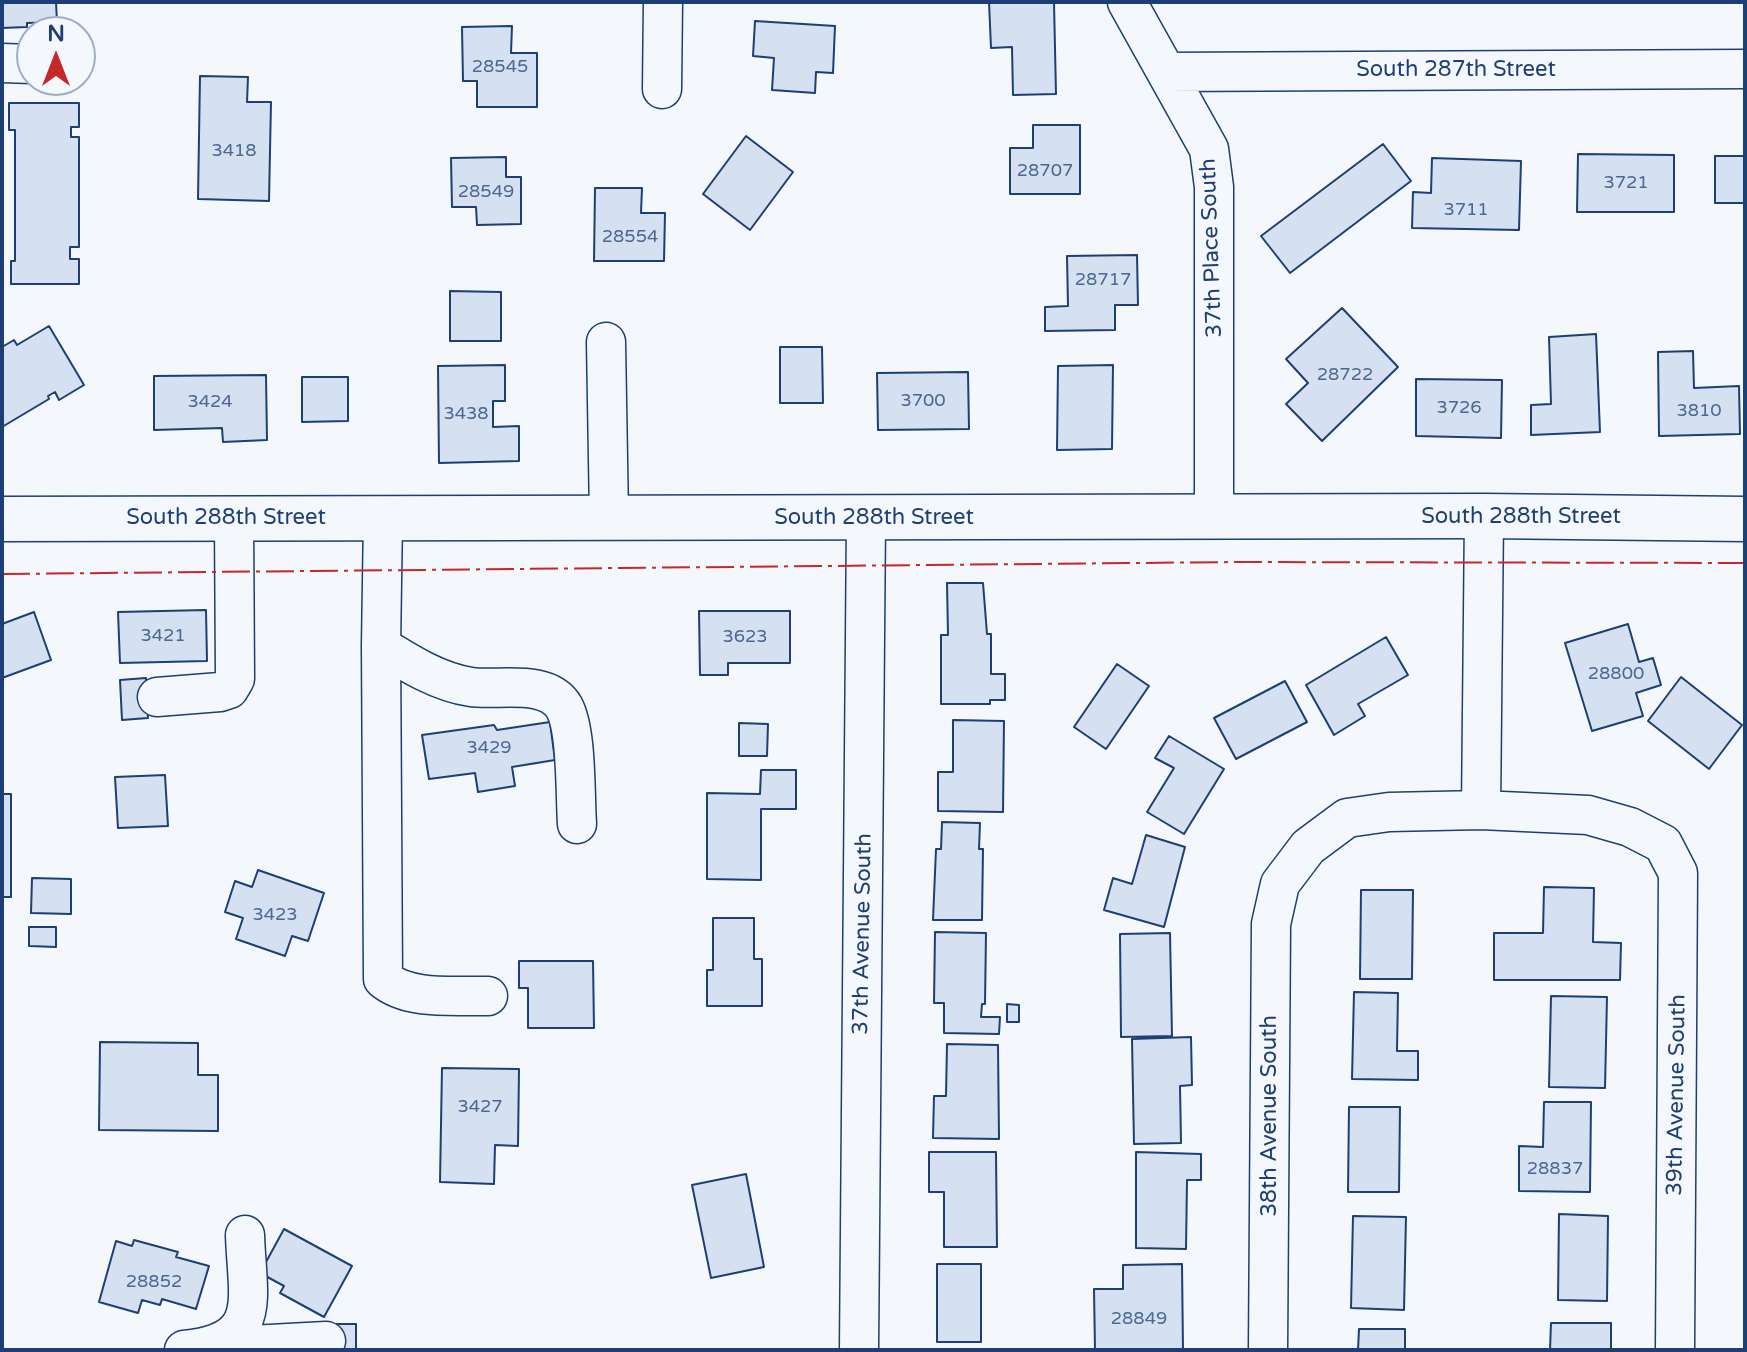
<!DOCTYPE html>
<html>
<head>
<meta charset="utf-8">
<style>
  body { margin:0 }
  #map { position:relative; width:1747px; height:1352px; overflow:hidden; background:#f4f7fb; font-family:"Varela Round",sans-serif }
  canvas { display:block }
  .frame { position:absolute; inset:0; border:4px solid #1d3f73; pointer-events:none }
  .north { position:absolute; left:16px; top:16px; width:80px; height:80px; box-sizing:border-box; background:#f4f7fb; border:2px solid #9eadc5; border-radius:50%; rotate:0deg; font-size:22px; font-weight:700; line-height:32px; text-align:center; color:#1d3f73 }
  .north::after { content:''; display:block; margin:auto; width:28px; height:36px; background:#c62828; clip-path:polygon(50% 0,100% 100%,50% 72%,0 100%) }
</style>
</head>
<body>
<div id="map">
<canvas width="1747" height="1352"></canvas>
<div class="frame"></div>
<div class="north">N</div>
</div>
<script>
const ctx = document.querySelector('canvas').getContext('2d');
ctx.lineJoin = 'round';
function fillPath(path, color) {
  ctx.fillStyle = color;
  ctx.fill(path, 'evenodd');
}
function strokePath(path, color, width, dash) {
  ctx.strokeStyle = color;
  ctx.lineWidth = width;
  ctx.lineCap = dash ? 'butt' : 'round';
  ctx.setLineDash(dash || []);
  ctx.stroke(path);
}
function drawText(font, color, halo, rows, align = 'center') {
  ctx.font = font + ' "Varela Round",sans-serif';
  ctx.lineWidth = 6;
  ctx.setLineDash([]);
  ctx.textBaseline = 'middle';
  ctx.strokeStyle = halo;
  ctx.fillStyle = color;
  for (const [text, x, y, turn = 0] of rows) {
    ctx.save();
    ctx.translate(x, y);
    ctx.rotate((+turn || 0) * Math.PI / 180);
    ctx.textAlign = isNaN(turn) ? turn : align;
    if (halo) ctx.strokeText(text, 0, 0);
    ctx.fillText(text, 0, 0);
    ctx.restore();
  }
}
const building = new Path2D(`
  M 2,2 L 56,2 L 57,22 L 27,23 L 27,27 L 2,28 Z
  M 989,2 L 1054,2 L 1056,94 L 1013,95 L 1012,47 L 991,48 Z
  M 755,21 L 835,26 L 833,73 L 816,72 L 815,93 L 772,90 L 774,58 L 753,56 Z
  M 512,26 L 511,53 L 537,53 L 537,107 L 477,107 L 477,81 L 463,81 L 462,27 Z
  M 200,76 L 248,77 L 247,102 L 271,102 L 269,201 L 198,199 Z
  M 9,103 L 79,103 L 79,127 L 71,127 L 71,137 L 79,137 L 79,247 L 70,247 L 70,259 L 79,259 L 79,284 L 11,284 L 11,261 L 15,261 L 15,130 L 9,130 Z
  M 1033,125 L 1080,125 L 1080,194 L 1010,194 L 1010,148 L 1033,148 Z
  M 746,136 L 793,172 L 750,230 L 703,194 Z
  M 1383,144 L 1411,181 L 1290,273 L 1261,236 Z
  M 1578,154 L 1674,155 L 1674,212 L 1577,212 Z
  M 1715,156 L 1745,156 L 1745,203 L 1715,203 Z
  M 506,157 L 506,177 L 521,177 L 521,224 L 477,225 L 476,207 L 452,207 L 451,158 Z
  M 1432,158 L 1521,161 L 1519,230 L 1412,228 L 1413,192 L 1431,193 Z
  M 595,188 L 642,188 L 641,213 L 665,213 L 664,261 L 594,261 Z
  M 1137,255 L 1138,305 L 1115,305 L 1115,330 L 1045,331 L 1045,307 L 1068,306 L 1067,256 Z
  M 450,291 L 501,292 L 501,341 L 450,341 Z
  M 1342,308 L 1398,367 L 1322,441 L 1286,404 L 1308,383 L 1286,359 Z
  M 49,326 L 84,385 L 59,400 L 55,392 L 48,396 L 49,399 L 2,427 L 2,347 L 14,340 L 17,345 Z
  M 1596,334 L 1600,432 L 1531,435 L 1531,405 L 1551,404 L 1549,337 Z
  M 780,347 L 822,347 L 823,403 L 780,403 Z
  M 1693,351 L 1694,388 L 1739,386 L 1740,434 L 1659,436 L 1658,352 Z
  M 505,365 L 505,401 L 493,401 L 493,427 L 519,426 L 519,461 L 439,463 L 438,366 Z
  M 1113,365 L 1112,449 L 1057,450 L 1058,366 Z
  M 968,372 L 969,429 L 878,430 L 877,373 Z
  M 266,375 L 267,440 L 223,442 L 222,428 L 154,430 L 154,376 Z
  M 302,377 L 348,377 L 348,421 L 302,422 Z
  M 1416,379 L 1502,380 L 1501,438 L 1416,436 Z
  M 947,583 L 983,583 L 987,634 L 991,634 L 991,674 L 1005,674 L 1005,700 L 990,700 L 990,704 L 941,704 L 941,635 L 948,635 Z
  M 206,610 L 207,661 L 120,663 L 118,612 Z
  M 699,611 L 790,611 L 790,663 L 728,663 L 728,675 L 700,675 Z
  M 34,612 L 51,660 L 2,678 L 2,624 Z
  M 1628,624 L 1639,662 L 1653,658 L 1661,685 L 1636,693 L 1643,716 L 1592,731 L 1565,643 Z
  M 1386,637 L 1408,675 L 1358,704 L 1365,716 L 1334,735 L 1306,685 Z
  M 1117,664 L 1149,686 L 1106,749 L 1074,727 Z
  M 1681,677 L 1742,725 L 1709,769 L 1648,721 Z
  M 146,678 L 148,718 L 122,720 L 120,680 Z
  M 1285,681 L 1307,722 L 1236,759 L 1214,718 Z
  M 953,720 L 1004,721 L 1003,812 L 938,811 L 938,772 L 953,772 Z
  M 550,722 L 555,760 L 512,767 L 515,786 L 478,792 L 475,773 L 429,779 L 422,735 L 494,725 L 497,730 Z
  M 739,723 L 768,724 L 767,756 L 739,756 Z
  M 1169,736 L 1224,769 L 1184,834 L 1147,812 L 1174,768 L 1155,758 Z
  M 761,770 L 796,770 L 796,809 L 761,809 L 761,880 L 707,879 L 707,793 L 760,794 Z
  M 165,775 L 168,826 L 118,828 L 115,777 Z
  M 2,794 L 11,794 L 11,897 L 2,897 Z
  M 942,822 L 980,823 L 979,849 L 983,849 L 982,920 L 933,920 L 936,849 L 941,849 Z
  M 1146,835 L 1185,847 L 1164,927 L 1104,910 L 1113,878 L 1132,884 Z
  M 258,870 L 324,893 L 308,941 L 292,936 L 285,956 L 236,939 L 243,918 L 225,912 L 235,881 L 252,887 Z
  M 32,878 L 71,879 L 71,914 L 31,913 Z
  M 1544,887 L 1594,888 L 1593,942 L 1621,943 L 1620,980 L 1494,980 L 1494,933 L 1543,933 Z
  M 1361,890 L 1413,890 L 1412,979 L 1360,979 Z
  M 713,918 L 754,918 L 754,959 L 762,959 L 762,1006 L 707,1006 L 707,970 L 713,970 Z
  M 29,927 L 56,927 L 56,947 L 29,946 Z
  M 935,932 L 986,933 L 985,1004 L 982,1004 L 981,1017 L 1000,1017 L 999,1034 L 944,1033 L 944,1003 L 934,1003 Z
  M 1170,933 L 1172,1036 L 1121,1037 L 1120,934 Z
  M 519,961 L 593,961 L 594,1028 L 528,1028 L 528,988 L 519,988 Z
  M 1354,992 L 1398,993 L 1397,1051 L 1418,1051 L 1418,1080 L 1352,1079 Z
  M 1551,996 L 1607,997 L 1605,1088 L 1549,1087 Z
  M 1007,1004 L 1019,1005 L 1019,1022 L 1007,1022 Z
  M 1191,1037 L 1192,1085 L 1180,1086 L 1181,1143 L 1134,1144 L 1132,1039 Z
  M 100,1042 L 198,1043 L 198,1075 L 218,1075 L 218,1131 L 99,1130 Z
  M 947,1044 L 998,1045 L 999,1139 L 933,1138 L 934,1096 L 946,1096 Z
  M 442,1068 L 519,1069 L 518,1146 L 495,1145 L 494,1184 L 440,1182 Z
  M 1544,1102 L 1591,1102 L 1590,1192 L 1519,1191 L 1519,1146 L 1543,1147 Z
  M 1349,1107 L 1400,1107 L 1399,1192 L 1348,1192 Z
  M 929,1152 L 996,1152 L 997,1247 L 944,1247 L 944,1192 L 929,1192 Z
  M 1136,1152 L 1201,1154 L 1201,1180 L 1187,1180 L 1186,1249 L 1136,1248 Z
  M 746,1174 L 764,1267 L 711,1278 L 692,1185 Z
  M 1559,1214 L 1608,1216 L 1607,1301 L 1558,1300 Z
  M 1353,1216 L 1406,1217 L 1404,1310 L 1351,1308 Z
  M 284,1229 L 352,1266 L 324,1317 L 280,1293 L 284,1286 L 260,1273 Z
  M 134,1240 L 178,1252 L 176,1257 L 209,1266 L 196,1309 L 162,1299 L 160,1305 L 142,1300 L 138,1313 L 99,1302 L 116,1241 L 132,1246 Z
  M 937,1264 L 981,1264 L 981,1342 L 937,1342 Z
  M 1182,1264 L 1183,1350 L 1095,1350 L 1094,1289 L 1123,1289 L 1123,1265 Z
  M 1551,1323 L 1611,1323 L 1611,1350 L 1550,1350 Z
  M 330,1324 L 356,1324 L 356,1350 L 330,1350 Z
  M 1359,1329 L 1405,1329 L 1405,1350 L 1358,1350 Z`);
fillPath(building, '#d5e0f0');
strokePath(building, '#1d3f73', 2);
const minor = new Path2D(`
  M 1127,2 L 1209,149 L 1214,187 L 1214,516
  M 2,63 L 32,64
  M 1166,72 L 1745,69
  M 662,89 L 663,2
  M 606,342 L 609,518
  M 383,518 L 381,646 L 383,979 C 409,1001 455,995 488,996
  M 381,646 C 408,663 438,682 471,687 C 498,691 547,678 564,707 C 577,730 575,795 577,824
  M 157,697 L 220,692 L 229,689 L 235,679 L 234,519
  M 1481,810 L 1484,516
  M 213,1347 L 326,1341
  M 184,1350 C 265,1342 247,1300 245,1235
  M 859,1350 L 866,518
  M 1268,1350 L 1271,924 L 1280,884 L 1308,847 L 1347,818 L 1389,812 L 1481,810 L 1588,815 L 1630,827 L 1663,844 L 1678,873 L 1675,1350`);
const major = new Path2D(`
  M 2,519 L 1484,516 L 1745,519`);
strokePath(minor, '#1d3f73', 41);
strokePath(major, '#1d3f73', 47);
strokePath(minor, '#f4f7fb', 38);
strokePath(major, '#f4f7fb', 44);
strokePath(new Path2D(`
  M 2,574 L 1237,562 L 1745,563`), '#c62828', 2, [28, 6, 4, 6]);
drawText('18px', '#4b6792', null, [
  ["28545",500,67],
  ["3418",234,151],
  ["28707",1045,171],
  ["3721",1626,183],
  ["28549",486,192],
  ["3711",1466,210],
  ["28554",630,237],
  ["28717",1103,280],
  ["28722",1345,375],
  ["3700",923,401],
  ["3424",210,402],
  ["3726",1459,408],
  ["3810",1699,411],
  ["3438",466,414],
  ["3421",163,636],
  ["3623",745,637],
  ["28800",1616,674],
  ["3429",489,748],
  ["3423",275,915],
  ["3427",480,1107],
  ["28837",1555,1169],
  ["28852",154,1282],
  ["28849",1139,1319]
]);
drawText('22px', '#1d3f73', '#f4f7fb', [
  ["South 287th Street",1456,70],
  ["37th Place South",1212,248,-92],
  ["South 288th Street",1521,517],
  ["South 288th Street",226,518],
  ["South 288th Street",874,518],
  ["37th Avenue South",863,934,-89],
  ["39th Avenue South",1677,1095,-89],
  ["38th Avenue South",1270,1116,-90]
]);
</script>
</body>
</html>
